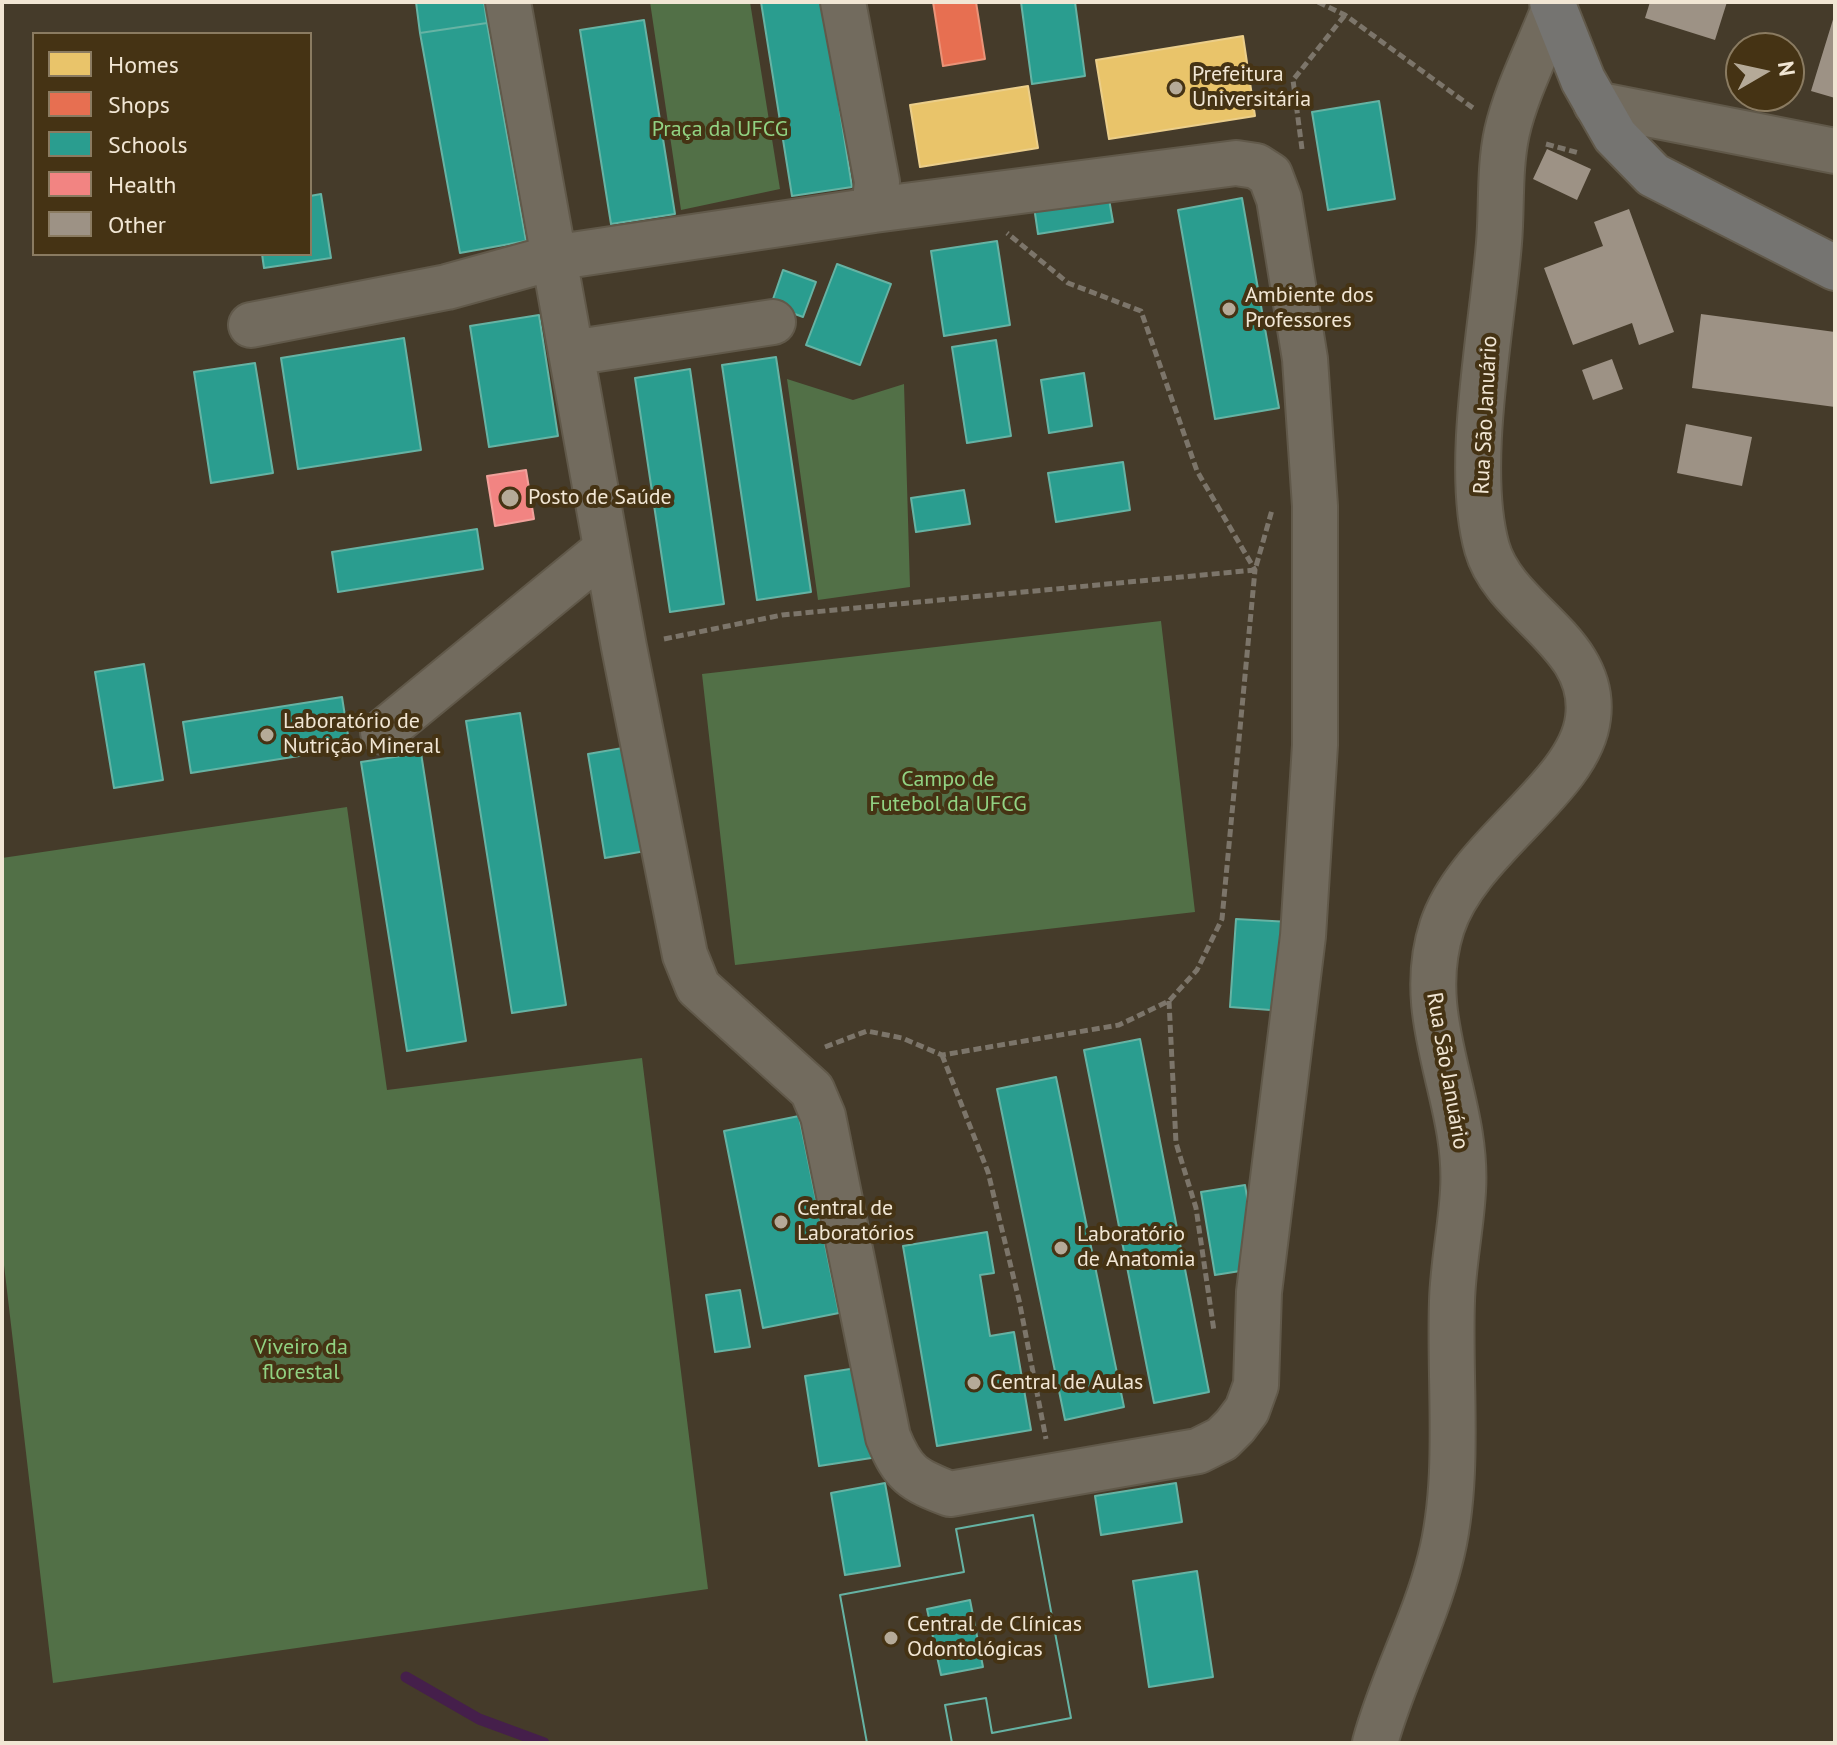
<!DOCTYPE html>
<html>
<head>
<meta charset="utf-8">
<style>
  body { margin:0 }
  #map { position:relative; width:1837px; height:1745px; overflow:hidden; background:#453b2a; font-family:"PT Sans",sans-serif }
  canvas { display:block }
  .frame { position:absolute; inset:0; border:4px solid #f1e6d4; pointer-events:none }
  .legend { position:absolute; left:32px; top:32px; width:280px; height:224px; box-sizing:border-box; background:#453314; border:2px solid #8a7b61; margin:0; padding:10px 14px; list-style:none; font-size:24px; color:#f1e6d4 }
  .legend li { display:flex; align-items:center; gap:16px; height:40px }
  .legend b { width:40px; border:2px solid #8a7b61 }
  .north { position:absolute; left:1725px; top:32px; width:80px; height:80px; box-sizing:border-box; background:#453314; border:2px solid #8a7b61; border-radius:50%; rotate:81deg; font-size:22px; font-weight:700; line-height:32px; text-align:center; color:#f1e6d4 }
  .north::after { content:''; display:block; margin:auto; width:28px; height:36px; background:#b5aa98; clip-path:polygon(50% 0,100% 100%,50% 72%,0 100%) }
</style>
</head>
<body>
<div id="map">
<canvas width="1837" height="1745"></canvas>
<div class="frame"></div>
<ul class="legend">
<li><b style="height:22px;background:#e9c46a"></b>Homes</li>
<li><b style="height:22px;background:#e76f51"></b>Shops</li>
<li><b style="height:22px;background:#2a9d8f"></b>Schools</li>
<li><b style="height:22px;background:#f28482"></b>Health</li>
<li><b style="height:22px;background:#9d9285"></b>Other</li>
</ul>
<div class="north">N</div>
</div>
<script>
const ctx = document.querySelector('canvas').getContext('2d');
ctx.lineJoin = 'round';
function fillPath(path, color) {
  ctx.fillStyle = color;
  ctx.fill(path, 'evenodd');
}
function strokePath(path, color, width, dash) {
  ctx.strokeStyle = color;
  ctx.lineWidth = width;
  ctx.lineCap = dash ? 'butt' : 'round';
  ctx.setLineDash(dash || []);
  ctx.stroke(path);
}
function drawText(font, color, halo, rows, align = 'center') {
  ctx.font = font + ' "PT Sans",sans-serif';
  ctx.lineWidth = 8;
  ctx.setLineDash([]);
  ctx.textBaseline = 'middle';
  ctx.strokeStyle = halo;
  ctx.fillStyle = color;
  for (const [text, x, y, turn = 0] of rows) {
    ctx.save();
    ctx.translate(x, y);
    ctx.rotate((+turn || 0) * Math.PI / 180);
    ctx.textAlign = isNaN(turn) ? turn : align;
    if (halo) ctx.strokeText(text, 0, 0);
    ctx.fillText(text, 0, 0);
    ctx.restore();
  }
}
fillPath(new Path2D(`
  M 650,2 L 750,2 L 780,189 L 681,210 Z
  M 787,379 L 853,400 L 904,384 L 910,587 L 818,600 Z
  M 1161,621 L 1195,912 L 735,965 L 702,674 Z
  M 347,807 L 387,1090 L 642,1058 L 708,1589 L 53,1683 L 2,1248 L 2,858 Z`), '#527047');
const homes = new Path2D(`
  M 1243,36 L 1255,116 L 1109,139 L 1096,60 Z
  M 1028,86 L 1038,148 L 920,167 L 910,105 Z`);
fillPath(homes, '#e9c46a');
strokePath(homes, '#ebce8a', 2);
const shops = new Path2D(`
  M 933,2 L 976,2 L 985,59 L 943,66 Z`);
fillPath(shops, '#e76f51');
strokePath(shops, '#ea9378', 2);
const schools = new Path2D(`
  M 416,2 L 484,2 L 487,23 L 420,33 Z
  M 761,2 L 823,2 L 852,187 L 792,196 Z
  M 1021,2 L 1075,2 L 1085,76 L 1032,84 Z
  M 644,20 L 675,214 L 611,224 L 580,30 Z
  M 487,23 L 526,241 L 460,253 L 420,33 Z
  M 1379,101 L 1395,199 L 1328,210 L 1312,112 Z
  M 1106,182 L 1113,222 L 1038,234 L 1032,193 Z
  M 321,194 L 331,258 L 264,268 L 262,254 L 310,254 L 310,196 Z
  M 1242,198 L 1279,408 L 1215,419 L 1178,210 Z
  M 997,241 L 1010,325 L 944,336 L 931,251 Z
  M 837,264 L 891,284 L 860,365 L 806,345 Z
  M 783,270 L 816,282 L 803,317 L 771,305 Z
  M 539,315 L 558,436 L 489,447 L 470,326 Z
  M 404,338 L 421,450 L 298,469 L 281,358 Z
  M 996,340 L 1011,436 L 967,443 L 952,347 Z
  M 776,357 L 811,592 L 757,600 L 722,365 Z
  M 255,363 L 273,473 L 211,483 L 194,372 Z
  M 690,369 L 724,604 L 670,612 L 635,378 Z
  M 1084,373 L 1092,426 L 1049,433 L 1041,380 Z
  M 1123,462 L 1130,510 L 1056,522 L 1048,473 Z
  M 964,490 L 970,524 L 916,532 L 911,498 Z
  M 477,529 L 483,569 L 338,592 L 332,552 Z
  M 144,664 L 163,780 L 114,788 L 95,672 Z
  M 342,697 L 350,748 L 191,773 L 183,722 Z
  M 520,713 L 566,1005 L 512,1013 L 466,721 Z
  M 640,745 L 657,849 L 605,858 L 588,754 Z
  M 421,753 L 466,1041 L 407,1051 L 361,762 Z
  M 1236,919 L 1290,922 L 1284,1011 L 1230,1007 Z
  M 1140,1039 L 1209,1392 L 1154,1403 L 1084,1050 Z
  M 1056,1077 L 1124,1407 L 1065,1420 L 997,1089 Z
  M 799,1116 L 839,1313 L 763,1328 L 724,1131 Z
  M 1245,1185 L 1259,1268 L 1215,1275 L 1201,1192 Z
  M 987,1232 L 994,1273 L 980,1275 L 990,1336 L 1014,1332 L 1031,1430 L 937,1446 L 903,1246 Z
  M 740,1290 L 750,1347 L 715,1352 L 706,1295 Z
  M 863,1367 L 878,1457 L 819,1466 L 805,1376 Z
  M 885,1483 L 900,1566 L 845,1575 L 831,1493 Z
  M 1176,1483 L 1182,1522 L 1101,1535 L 1095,1496 Z
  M 1033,1515 L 1071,1718 L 992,1733 L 986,1698 L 945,1705 L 952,1743 L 867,1743 L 840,1595 L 964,1572 L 956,1529 ZM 970,1600 L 983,1667 L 941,1675 L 927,1609 Z
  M 1033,1515 L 1071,1718 L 992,1733 L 986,1698 L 945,1705 L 952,1743 L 867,1743 L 840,1595 L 964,1572 L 956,1529 Z
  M 1197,1571 L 1213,1677 L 1149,1687 L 1133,1581 Z`);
fillPath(schools, '#2a9d8f');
strokePath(schools, '#66b3a4', 2);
const health = new Path2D(`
  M 526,470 L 534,519 L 495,526 L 487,476 Z`);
fillPath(health, '#f28482');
strokePath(health, '#f2a19b', 2);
strokePath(new Path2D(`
  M 406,1677 L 479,1719 L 544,1743`), '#451f4b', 11);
fillPath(new Path2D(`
  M 1650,2 L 1727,2 L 1715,40 L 1645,18 Z
  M 1835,13 L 1835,98 L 1811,91 Z
  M 1547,149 L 1591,169 L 1577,200 L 1533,179 Z
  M 1629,209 L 1674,332 L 1639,345 L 1632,323 L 1573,345 L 1544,268 L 1603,246 L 1594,222 Z
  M 1701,314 L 1835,332 L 1835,407 L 1692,388 Z
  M 1612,359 L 1623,389 L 1593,400 L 1582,370 Z
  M 1686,424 L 1752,437 L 1742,486 L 1677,473 Z`), '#9d9285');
const minor = new Path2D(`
  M 508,2 L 624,647 L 685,955 L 698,987 L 812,1090 L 823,1116 L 888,1437 C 903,1474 913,1480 950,1494 L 1198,1451 L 1222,1439 L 1235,1426 L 1247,1410 L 1256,1385 L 1259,1292 L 1303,936 L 1315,745 L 1315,506 L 1305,359 L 1279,199 L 1270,175 L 1256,166 L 1236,163 L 874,210
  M 1596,104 L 1835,151
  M 251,325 L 447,287 L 552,258 L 874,210 L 877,182 L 843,2
  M 571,353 L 773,322
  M 383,732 L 606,549
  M 1375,1743 C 1392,1680 1424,1623 1440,1560 C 1461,1480 1449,1384 1452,1301 C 1453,1264 1461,1228 1463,1191 C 1469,1099 1412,1019 1442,927 C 1468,847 1580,788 1588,718 C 1598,642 1505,612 1487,548 C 1464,467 1492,329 1499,243 C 1502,208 1499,168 1507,132 C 1516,92 1538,50 1553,11`);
const major = new Path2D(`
  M 1552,2 L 1583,80 L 1615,136 L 1653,175 L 1835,268`);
strokePath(minor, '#61594a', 48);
strokePath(major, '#61594a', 48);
strokePath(new Path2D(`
  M 1318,2 L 1345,15 L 1473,108
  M 1546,144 L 1579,153
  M 1302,149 L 1293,80 L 1345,15
  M 664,639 L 782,615 L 1255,570 L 1272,510
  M 1169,1001 L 1176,1143 L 1196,1208 L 1214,1331
  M 825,1047 L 867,1031 L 902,1038 L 942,1055 L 1119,1025 L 1169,1001 L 1197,970 L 1222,919 L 1255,570 L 1197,471 L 1141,311 L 1068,283 L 1007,233
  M 942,1055 L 988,1172 L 1019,1300 L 1046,1439`), '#7c756a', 5, [8, 4]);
strokePath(minor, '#726b5e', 44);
strokePath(major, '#757471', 44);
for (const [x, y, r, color] of [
  [1176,88,8,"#b5aa98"],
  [1229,309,8,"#b5aa98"],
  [510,498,10,"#b5aa98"],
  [267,735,8,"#b5aa98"],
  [781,1222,8,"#b5aa98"],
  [1061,1248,8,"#b5aa98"],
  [974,1383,8,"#b5aa98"],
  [891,1638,8,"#b5aa98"]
]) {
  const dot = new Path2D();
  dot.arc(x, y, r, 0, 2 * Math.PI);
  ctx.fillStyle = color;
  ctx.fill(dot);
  strokePath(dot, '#453314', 3);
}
drawText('22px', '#f1e6d4', '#453314', [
  ["Prefeitura",1192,75],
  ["Universitária",1192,100],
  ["Ambiente dos",1245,296],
  ["Professores",1245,321],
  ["Posto de Saúde",528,498],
  ["Laboratório de",283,722],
  ["Nutrição Mineral",283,747],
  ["Central de",797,1209],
  ["Laboratórios",797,1234],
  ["Laboratório",1077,1235],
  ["de Anatomia",1077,1260],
  ["Central de Aulas",990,1383],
  ["Central de Clínicas",907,1625],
  ["Odontológicas",907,1650]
], 'left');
drawText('22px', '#91d282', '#453314', [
  ["Praça da UFCG",720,130],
  ["Campo de",948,780],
  ["Futebol da UFCG",948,805],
  ["Viveiro da",301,1348],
  ["florestal",301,1373]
]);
drawText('22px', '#f1e6d4', '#453314', [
  ["Rua São Januário",1486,415,-87],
  ["Rua São Januário",1447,1071,80]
]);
</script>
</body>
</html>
